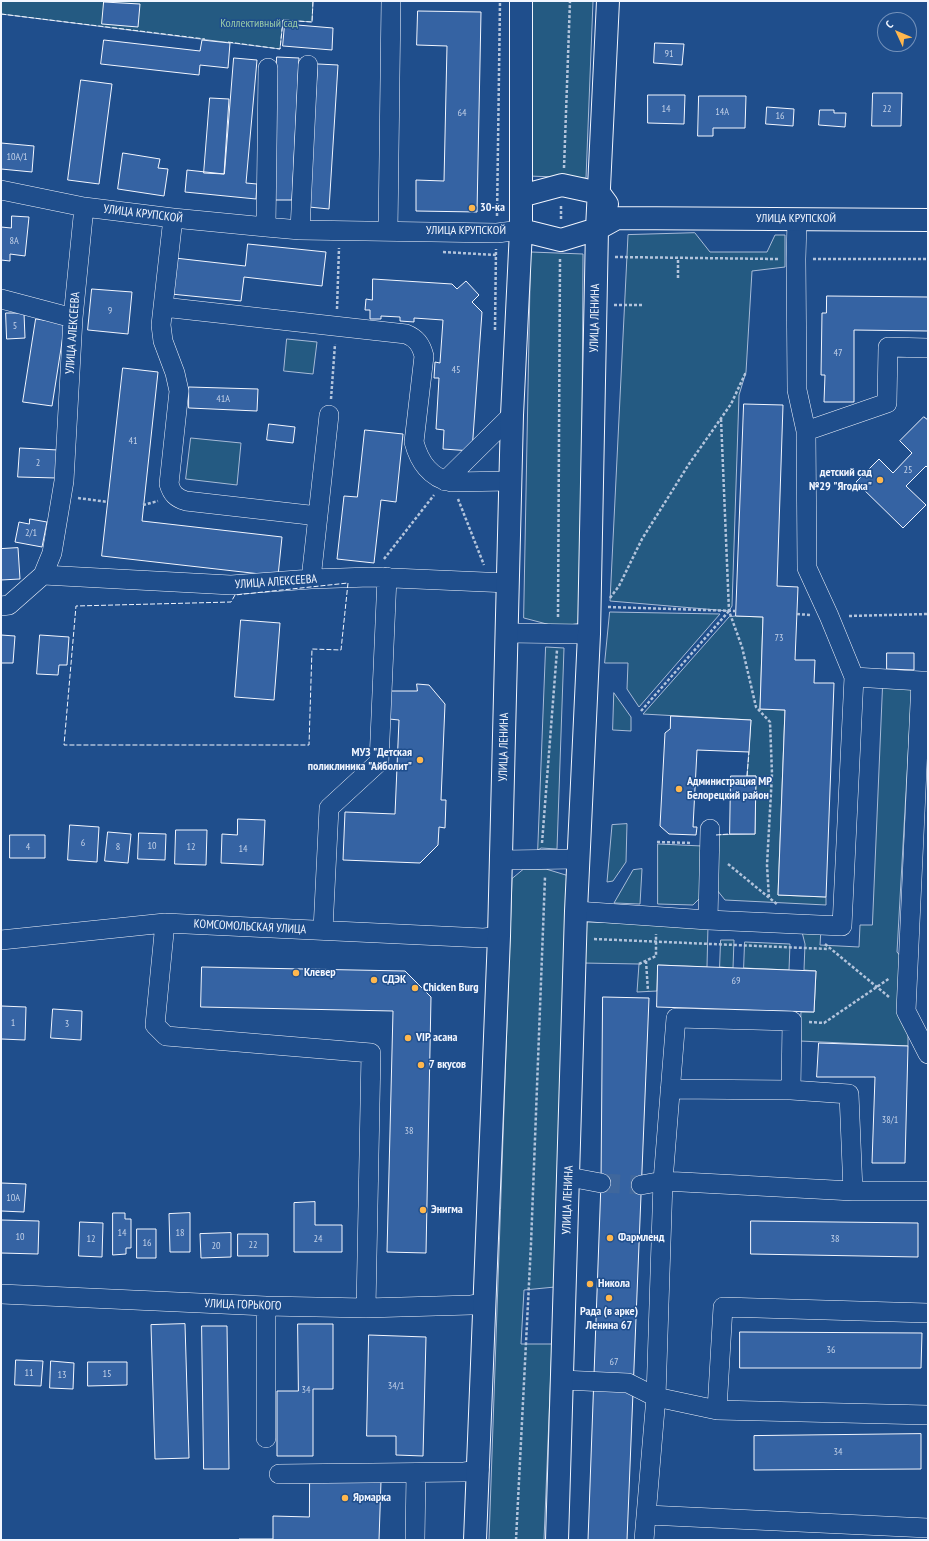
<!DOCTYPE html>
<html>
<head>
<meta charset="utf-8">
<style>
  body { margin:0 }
  #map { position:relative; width:929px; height:1541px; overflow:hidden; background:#1f4e8c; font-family:"PT Sans Narrow",sans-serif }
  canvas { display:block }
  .frame { position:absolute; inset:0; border:2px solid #f2f6ff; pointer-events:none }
  .north { position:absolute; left:877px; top:12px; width:40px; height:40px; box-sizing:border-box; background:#1f4e8c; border:1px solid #7391ba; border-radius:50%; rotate:314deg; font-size:11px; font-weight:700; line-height:16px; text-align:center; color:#f2f6ff }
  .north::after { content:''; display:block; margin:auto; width:14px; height:18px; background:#ffb74d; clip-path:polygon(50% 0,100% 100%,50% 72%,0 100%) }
</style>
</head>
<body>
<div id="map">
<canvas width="929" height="1541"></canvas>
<div class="frame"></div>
<div class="north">С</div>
</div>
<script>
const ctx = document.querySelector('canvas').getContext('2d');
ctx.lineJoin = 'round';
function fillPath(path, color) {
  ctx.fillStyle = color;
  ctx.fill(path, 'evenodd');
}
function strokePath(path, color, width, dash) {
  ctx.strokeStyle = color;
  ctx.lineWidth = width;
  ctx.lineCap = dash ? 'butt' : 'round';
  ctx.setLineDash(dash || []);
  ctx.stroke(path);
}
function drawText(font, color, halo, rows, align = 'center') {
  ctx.font = font + ' "PT Sans Narrow",sans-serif';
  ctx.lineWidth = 3;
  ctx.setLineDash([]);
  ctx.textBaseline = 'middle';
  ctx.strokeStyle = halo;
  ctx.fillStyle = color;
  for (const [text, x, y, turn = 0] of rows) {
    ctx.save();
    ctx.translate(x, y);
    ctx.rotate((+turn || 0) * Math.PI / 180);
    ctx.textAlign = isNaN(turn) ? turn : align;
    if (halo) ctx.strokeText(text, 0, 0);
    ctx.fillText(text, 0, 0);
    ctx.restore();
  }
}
const green = new Path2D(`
  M 1,1 L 313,1 L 312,22 L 283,20 L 280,49 L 1,14 Z
  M 531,1 L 593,1 L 586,178 L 528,176 Z
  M 695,233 L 710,252 L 767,252 L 775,235 L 785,235 L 785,267 L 752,271 L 746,372 L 739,395 L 732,606 L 729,611 L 610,601 L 628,235 Z
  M 531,252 L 583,254 L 581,623 L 558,627 L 524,618 Z
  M 287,339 L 317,342 L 313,374 L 284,371 Z
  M 191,438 L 241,443 L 237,485 L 186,479 Z
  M 610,612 L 720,614 L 639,707 L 627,689 L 628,663 L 605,663 Z
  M 736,616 L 763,617 L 760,709 L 785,710 L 778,895 L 826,897 L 826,905 L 725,900 L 717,890 L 706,835 L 755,834 L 756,776 L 747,776 L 751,720 L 643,714 L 729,617 Z
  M 546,647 L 564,648 L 557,849 L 541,848 L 538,850 Z
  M 883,685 L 912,685 L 897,952 L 908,965 L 908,1046 L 800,1041 L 801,1012 L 814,1012 L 816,971 L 804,970 L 805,944 L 800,924 L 821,929 L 820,945 L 859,947 L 860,925 L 872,925 Z
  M 614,693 L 631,717 L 631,731 L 613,730 Z
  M 627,824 L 626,862 L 613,881 L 607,882 L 612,825 Z
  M 658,844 L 702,846 L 700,898 L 693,905 L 658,904 Z
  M 524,869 L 546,869 L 569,876 L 555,1287 L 524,1290 L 521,1344 L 552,1344 L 544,1540 L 489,1540 L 512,879 Z
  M 642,869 L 640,904 L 614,903 L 633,870 Z
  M 584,922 L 708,925 L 707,967 L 658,965 L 657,991 L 637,992 L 639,964 L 582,963 Z
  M 721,940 L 734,940 L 733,968 L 720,967 Z
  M 745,942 L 790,944 L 789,970 L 744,968 Z`);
fillPath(green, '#245a82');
strokePath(green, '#a8bbd7', 1);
const building = new Path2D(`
  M 104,2 L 140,4 L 138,27 L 102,24 Z
  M 418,11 L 481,12 L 477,212 L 416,211 L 416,180 L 444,181 L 447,46 L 417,45 Z
  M 285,24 L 333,28 L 332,50 L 283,46 Z
  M 104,40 L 200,51 L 202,40 L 230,43 L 228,68 L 200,65 L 199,75 L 101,64 Z
  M 655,43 L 684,44 L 682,65 L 654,63 Z
  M 277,57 L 299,58 L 292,200 L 270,200 Z
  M 234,58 L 257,60 L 246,183 L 257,184 L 256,199 L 185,192 L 187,170 L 224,174 Z
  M 318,64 L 338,65 L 329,209 L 309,207 Z
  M 81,80 L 112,84 L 99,184 L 68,180 Z
  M 873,93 L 902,93 L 901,126 L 872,126 Z
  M 648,95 L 685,95 L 684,124 L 648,123 Z
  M 699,96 L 746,96 L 745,128 L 713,128 L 713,136 L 698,136 Z
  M 210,98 L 229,99 L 224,174 L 204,173 Z
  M 767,107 L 794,109 L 793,126 L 766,124 Z
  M 820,110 L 834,110 L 834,113 L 846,113 L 845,127 L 819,125 Z
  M 1,143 L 34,146 L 32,172 L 1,169 Z
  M 123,153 L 160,159 L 158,168 L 168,169 L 164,196 L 118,189 Z
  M 12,216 L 29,217 L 25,256 L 10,254 L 10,261 L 1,260 L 1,227 L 11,228 Z
  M 248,244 L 326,252 L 322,286 L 244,277 L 241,301 L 171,294 L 175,258 L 245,266 Z
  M 373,279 L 452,284 L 457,289 L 466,281 L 479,295 L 472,302 L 482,312 L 472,451 L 443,449 L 444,430 L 436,429 L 439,378 L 434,378 L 435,362 L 440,363 L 443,320 L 414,318 L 414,322 L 400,321 L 400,317 L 381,316 L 381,319 L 370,319 L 370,310 L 365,310 L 366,299 L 372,300 Z
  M 92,289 L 132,292 L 128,334 L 88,330 Z
  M 827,296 L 928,297 L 928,331 L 854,330 L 854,402 L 824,402 L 825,375 L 821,375 L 822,313 L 826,313 Z
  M 6,313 L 24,313 L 25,338 L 7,339 Z
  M 36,319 L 65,323 L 52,406 L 23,402 Z
  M 123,368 L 158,372 L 142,521 L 282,537 L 278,576 L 102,556 Z
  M 189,387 L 258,389 L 257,411 L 189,408 Z
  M 744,404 L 783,405 L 777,586 L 798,587 L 795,660 L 815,660 L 814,683 L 834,683 L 826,897 L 778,895 L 785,710 L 760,709 L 763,617 L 736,616 Z
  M 924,417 L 928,420 L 928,468 L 926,466 L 906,486 L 926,505 L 903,528 L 856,482 L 879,459 L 893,473 L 912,453 L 900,441 Z
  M 269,424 L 295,427 L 293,443 L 267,440 Z
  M 365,430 L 403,434 L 396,502 L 381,500 L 374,563 L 337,559 L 344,496 L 357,497 Z
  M 20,448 L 58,450 L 57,478 L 18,477 Z
  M 30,519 L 47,522 L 42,547 L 15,542 L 19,522 L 29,524 Z
  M 18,548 L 20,579 L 1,580 L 1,549 Z
  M 241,620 L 280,623 L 274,700 L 235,697 Z
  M 1,635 L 15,636 L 13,663 L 1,663 Z
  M 40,635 L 69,637 L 67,665 L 59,665 L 58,675 L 37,674 Z
  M 887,653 L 914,653 L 914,670 L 887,669 Z
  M 417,684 L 429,685 L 445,704 L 441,800 L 446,800 L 445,828 L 439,827 L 438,845 L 420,863 L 343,860 L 345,812 L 395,814 L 399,720 L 389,719 L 391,691 L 417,691 Z
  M 671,716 L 751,720 L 749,752 L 697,750 L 693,827 L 697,827 L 696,835 L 669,834 L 660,826 L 665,733 L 670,729 Z
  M 731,776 L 756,776 L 755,834 L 730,834 Z
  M 238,819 L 265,820 L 263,865 L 221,863 L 222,834 L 237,835 Z
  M 70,825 L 99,827 L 97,862 L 68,860 Z
  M 176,830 L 207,830 L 206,865 L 175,864 Z
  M 108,832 L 131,834 L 128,863 L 105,861 Z
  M 139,833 L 166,834 L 165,860 L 138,859 Z
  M 10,835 L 45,835 L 45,858 L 10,858 Z
  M 658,965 L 816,971 L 814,1012 L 657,1007 Z
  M 202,967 L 405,971 L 431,997 L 426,1253 L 387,1252 L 393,1011 L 201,1007 Z
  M 603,997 L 649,998 L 627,1540 L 588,1540 L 601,1183 Z
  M 1,1006 L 26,1007 L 25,1040 L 1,1039 Z
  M 53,1009 L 82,1011 L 81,1040 L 51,1038 Z
  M 819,1043 L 908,1046 L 905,1163 L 872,1163 L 875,1077 L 817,1077 Z
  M 1,1183 L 26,1184 L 24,1212 L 1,1211 Z
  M 315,1202 L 315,1225 L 342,1225 L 342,1252 L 294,1252 L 294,1203 Z
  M 113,1213 L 125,1213 L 125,1219 L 131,1219 L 131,1248 L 126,1248 L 126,1254 L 113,1255 Z
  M 190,1213 L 190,1252 L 170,1252 L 169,1214 Z
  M 1,1220 L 39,1221 L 38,1254 L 1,1253 Z
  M 751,1221 L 918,1223 L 918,1257 L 751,1254 Z
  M 80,1222 L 103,1223 L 102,1257 L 79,1256 Z
  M 137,1229 L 156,1229 L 156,1258 L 137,1258 Z
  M 231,1233 L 231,1257 L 201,1258 L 200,1234 Z
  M 238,1234 L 268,1234 L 268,1256 L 238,1256 Z
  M 185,1324 L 189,1458 L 155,1459 L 151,1325 Z
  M 298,1324 L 333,1324 L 333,1389 L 313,1389 L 313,1456 L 277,1456 L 277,1391 L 298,1391 Z
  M 202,1326 L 227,1326 L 229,1469 L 204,1469 Z
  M 740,1332 L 922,1333 L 921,1368 L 740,1368 Z
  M 369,1335 L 426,1337 L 423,1456 L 396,1455 L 396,1436 L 367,1436 Z
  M 16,1360 L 43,1361 L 41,1386 L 15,1385 Z
  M 51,1361 L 74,1363 L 73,1389 L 50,1388 Z
  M 88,1362 L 127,1362 L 127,1385 L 88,1386 Z
  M 921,1434 L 921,1469 L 754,1470 L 754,1436 Z
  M 310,1479 L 381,1481 L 379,1540 L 239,1540 L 239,1539 L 273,1539 L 273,1516 L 309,1517 Z`);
fillPath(building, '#3563a3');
strokePath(building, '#f2f6ff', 1);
strokePath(new Path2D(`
  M 601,1183 L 641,1185`), '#3f679d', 19, [19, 10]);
const minor = new Path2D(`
  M 1,190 L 84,207 L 173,218 L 266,227 L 300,230 L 497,233 L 521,230
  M 84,207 L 73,318 L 64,481 L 52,553 L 43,575 L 231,585 L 311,579 L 370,577 L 508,583
  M 173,218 L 163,307 L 406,334 C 416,338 421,344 424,356 L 414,442 C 419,461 430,478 451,482 L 511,481
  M 797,219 L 796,259 L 797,390 L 806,431 L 807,568 L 829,616 L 854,677
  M 266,227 L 268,68
  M 300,230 L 308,65
  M 388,231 L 391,1
  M 1,299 L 73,318
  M 163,307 L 161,325 L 163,341 L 175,373 L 179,391 L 169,484 C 172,494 176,498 186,501 L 318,516
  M 806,431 L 887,403 L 888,347 L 928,348
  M 445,481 L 512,415
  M 311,579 L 329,415
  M 1,606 L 9,605 L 43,575
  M 507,633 L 589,634
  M 928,681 L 921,681 L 906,1011 L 928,1054
  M 501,860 L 578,859
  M 576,911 L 708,920 L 842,926 L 854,677 L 921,681
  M 708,920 L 710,829
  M 165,923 L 155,1025 L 166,1036 L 371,1053 L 366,1308
  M 323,930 L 329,808 L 379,762 L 387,577
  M 1,940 L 165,923 L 484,938 L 499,936
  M 670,1089 L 791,1090
  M 569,1177 L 601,1183
  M 641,1185 L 663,1181 L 853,1191 L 928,1191
  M 1,1294 L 266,1306 L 366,1308 L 471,1305 L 485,1303
  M 266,1306 L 266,1438
  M 562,1380 L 628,1383 L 656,1397 L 663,1181 L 676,1018 L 792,1021 L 791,1090 L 849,1094 L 853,1191
  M 717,1410 L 723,1307 L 928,1313
  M 279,1474 L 464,1472 L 479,1470
  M 647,1515 L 928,1528
  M 415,1540 L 416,1473
  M 644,1540 L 656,1397 L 717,1410 L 928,1415`);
const major = new Path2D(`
  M 521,196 L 562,185 L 599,193 L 607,204
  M 521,230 L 561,240 L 597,229 L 617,218 L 928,220
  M 475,1540 L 499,936 L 512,415 L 521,230 L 521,1
  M 557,1540 L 576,911 L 589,634 L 597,229 L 608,1`);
strokePath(minor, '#f2f6ff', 20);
strokePath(major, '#f2f6ff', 24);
strokePath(new Path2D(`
  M 564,168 L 570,1
  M 497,216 L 500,1
  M 561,219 L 561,204
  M 443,252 L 496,255
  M 615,257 L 778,259
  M 813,259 L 928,259
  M 678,278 L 678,258
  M 614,305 L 643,305
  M 337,309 L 339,248
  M 495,330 L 496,249
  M 331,399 L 335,344
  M 721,419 L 729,611 L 742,647 L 756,707 L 770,722 L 772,774 L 767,865 L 769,898
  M 78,498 L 108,502
  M 458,499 L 484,565
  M 143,505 L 158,501
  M 384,559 L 434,495
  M 610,598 L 619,586 L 642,539 L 689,464 L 731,404 L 746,372
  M 608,607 L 736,611
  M 797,614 L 810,615
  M 849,616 L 928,614
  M 558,617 L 560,258
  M 641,711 L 729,611
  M 657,842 L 692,843
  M 542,843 L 557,650
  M 728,864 L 778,905
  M 594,939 L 829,949
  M 825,944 L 889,997
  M 646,961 L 648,991
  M 639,964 L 656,956 L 656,934
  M 809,1022 L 824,1023 L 890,978
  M 516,1540 L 531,1244 L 545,877`), '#b3c4dc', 2.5, [3, 2]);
strokePath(minor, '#1f4e8c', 19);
strokePath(major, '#1f4e8c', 22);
strokePath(new Path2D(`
  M 1,14 L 205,39
  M 228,42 L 280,49 L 283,20 L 312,22 L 313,1
  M 348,583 L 341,650 L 312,649 L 309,745 L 64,745 L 76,606 L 231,602 L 235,595 Z
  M 747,776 L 749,752
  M 716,835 L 729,834`), '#f2f6ff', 1, [5, 2]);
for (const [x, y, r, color] of [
  [472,208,4,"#ffb74d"],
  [880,480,4,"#ffb74d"],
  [420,760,4,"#ffb74d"],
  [679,789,4,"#ffb74d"],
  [296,973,4,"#ffb74d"],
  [374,980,4,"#ffb74d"],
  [415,988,4,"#ffb74d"],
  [408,1038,4,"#ffb74d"],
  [421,1065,4,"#ffb74d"],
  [423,1210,4,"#ffb74d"],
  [610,1238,4,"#ffb74d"],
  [590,1284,4,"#ffb74d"],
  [609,1298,4,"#ffb74d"],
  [345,1498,4,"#ffb74d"]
]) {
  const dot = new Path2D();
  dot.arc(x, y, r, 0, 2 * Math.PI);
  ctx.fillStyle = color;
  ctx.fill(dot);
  strokePath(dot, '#1f4e8c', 1.5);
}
drawText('10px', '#c3d1e8', null, [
  ["91",669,54],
  ["14",666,109],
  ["22",887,109],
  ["14А",722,112],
  ["64",462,113],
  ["16",780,116],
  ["10А/1",17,157],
  ["8А",14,241],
  ["9",110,311],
  ["5",15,326],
  ["47",838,353],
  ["45",456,370],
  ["41А",223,399],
  ["41",133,441],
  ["2",38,463],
  ["25",908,470],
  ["2/1",31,533],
  ["73",779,638],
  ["6",83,843],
  ["10",152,846],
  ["4",28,847],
  ["8",118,847],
  ["12",191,847],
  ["14",243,849],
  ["69",736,981],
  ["1",13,1023],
  ["3",67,1024],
  ["38/1",890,1120],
  ["38",409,1131],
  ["10А",13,1198],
  ["14",122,1233],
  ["18",180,1233],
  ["10",20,1237],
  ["12",91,1239],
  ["24",318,1239],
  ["38",835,1239],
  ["16",147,1243],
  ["22",253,1245],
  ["20",216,1246],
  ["36",831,1350],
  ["67",614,1362],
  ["11",29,1373],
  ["15",107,1374],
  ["13",62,1375],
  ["34/1",396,1386],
  ["34",306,1390],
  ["34",838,1452]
]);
drawText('12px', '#97c8a6', '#1f4e8c', [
  ["Коллективный сад",259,24]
]);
drawText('bold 12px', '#f2f6ff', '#1f4e8c', [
  ["30-ка",480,208],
  ["детский сад",872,473,"right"],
  ["№29 \"Ягодка\"",872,487,"right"],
  ["МУЗ \"Детская",412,753,"right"],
  ["поликлиника \"Айболит\"",412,767,"right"],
  ["Администрация МР",687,782],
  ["Белорецкий район",687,796],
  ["Клевер",304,973],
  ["СДЭК",382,980],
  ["Chicken Burg",423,988],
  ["VIP асана",416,1038],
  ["7 вкусов",429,1065],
  ["Энигма",431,1210],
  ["Фармленд",618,1238],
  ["Никола",598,1284],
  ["Рада (в арке)",609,1312,"center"],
  ["Ленина 67",609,1326,"center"],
  ["Ярмарка",353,1498]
], 'left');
drawText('12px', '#f2f6ff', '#1f4e8c', [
  ["УЛИЦА КРУПСКОЙ",143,214,7],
  ["УЛИЦА КРУПСКОЙ",796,219],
  ["УЛИЦА КРУПСКОЙ",466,231],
  ["УЛИЦА ЛЕНИНА",595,318,-89],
  ["УЛИЦА АЛЕКСЕЕВА",73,333,-86],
  ["УЛИЦА АЛЕКСЕЕВА",276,582,-4],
  ["УЛИЦА ЛЕНИНА",504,747,-89],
  ["КОМСОМОЛЬСКАЯ УЛИЦА",250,927,3],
  ["УЛИЦА ЛЕНИНА",568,1200,-88],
  ["УЛИЦА ГОРЬКОГО",243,1305,2]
]);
</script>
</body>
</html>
